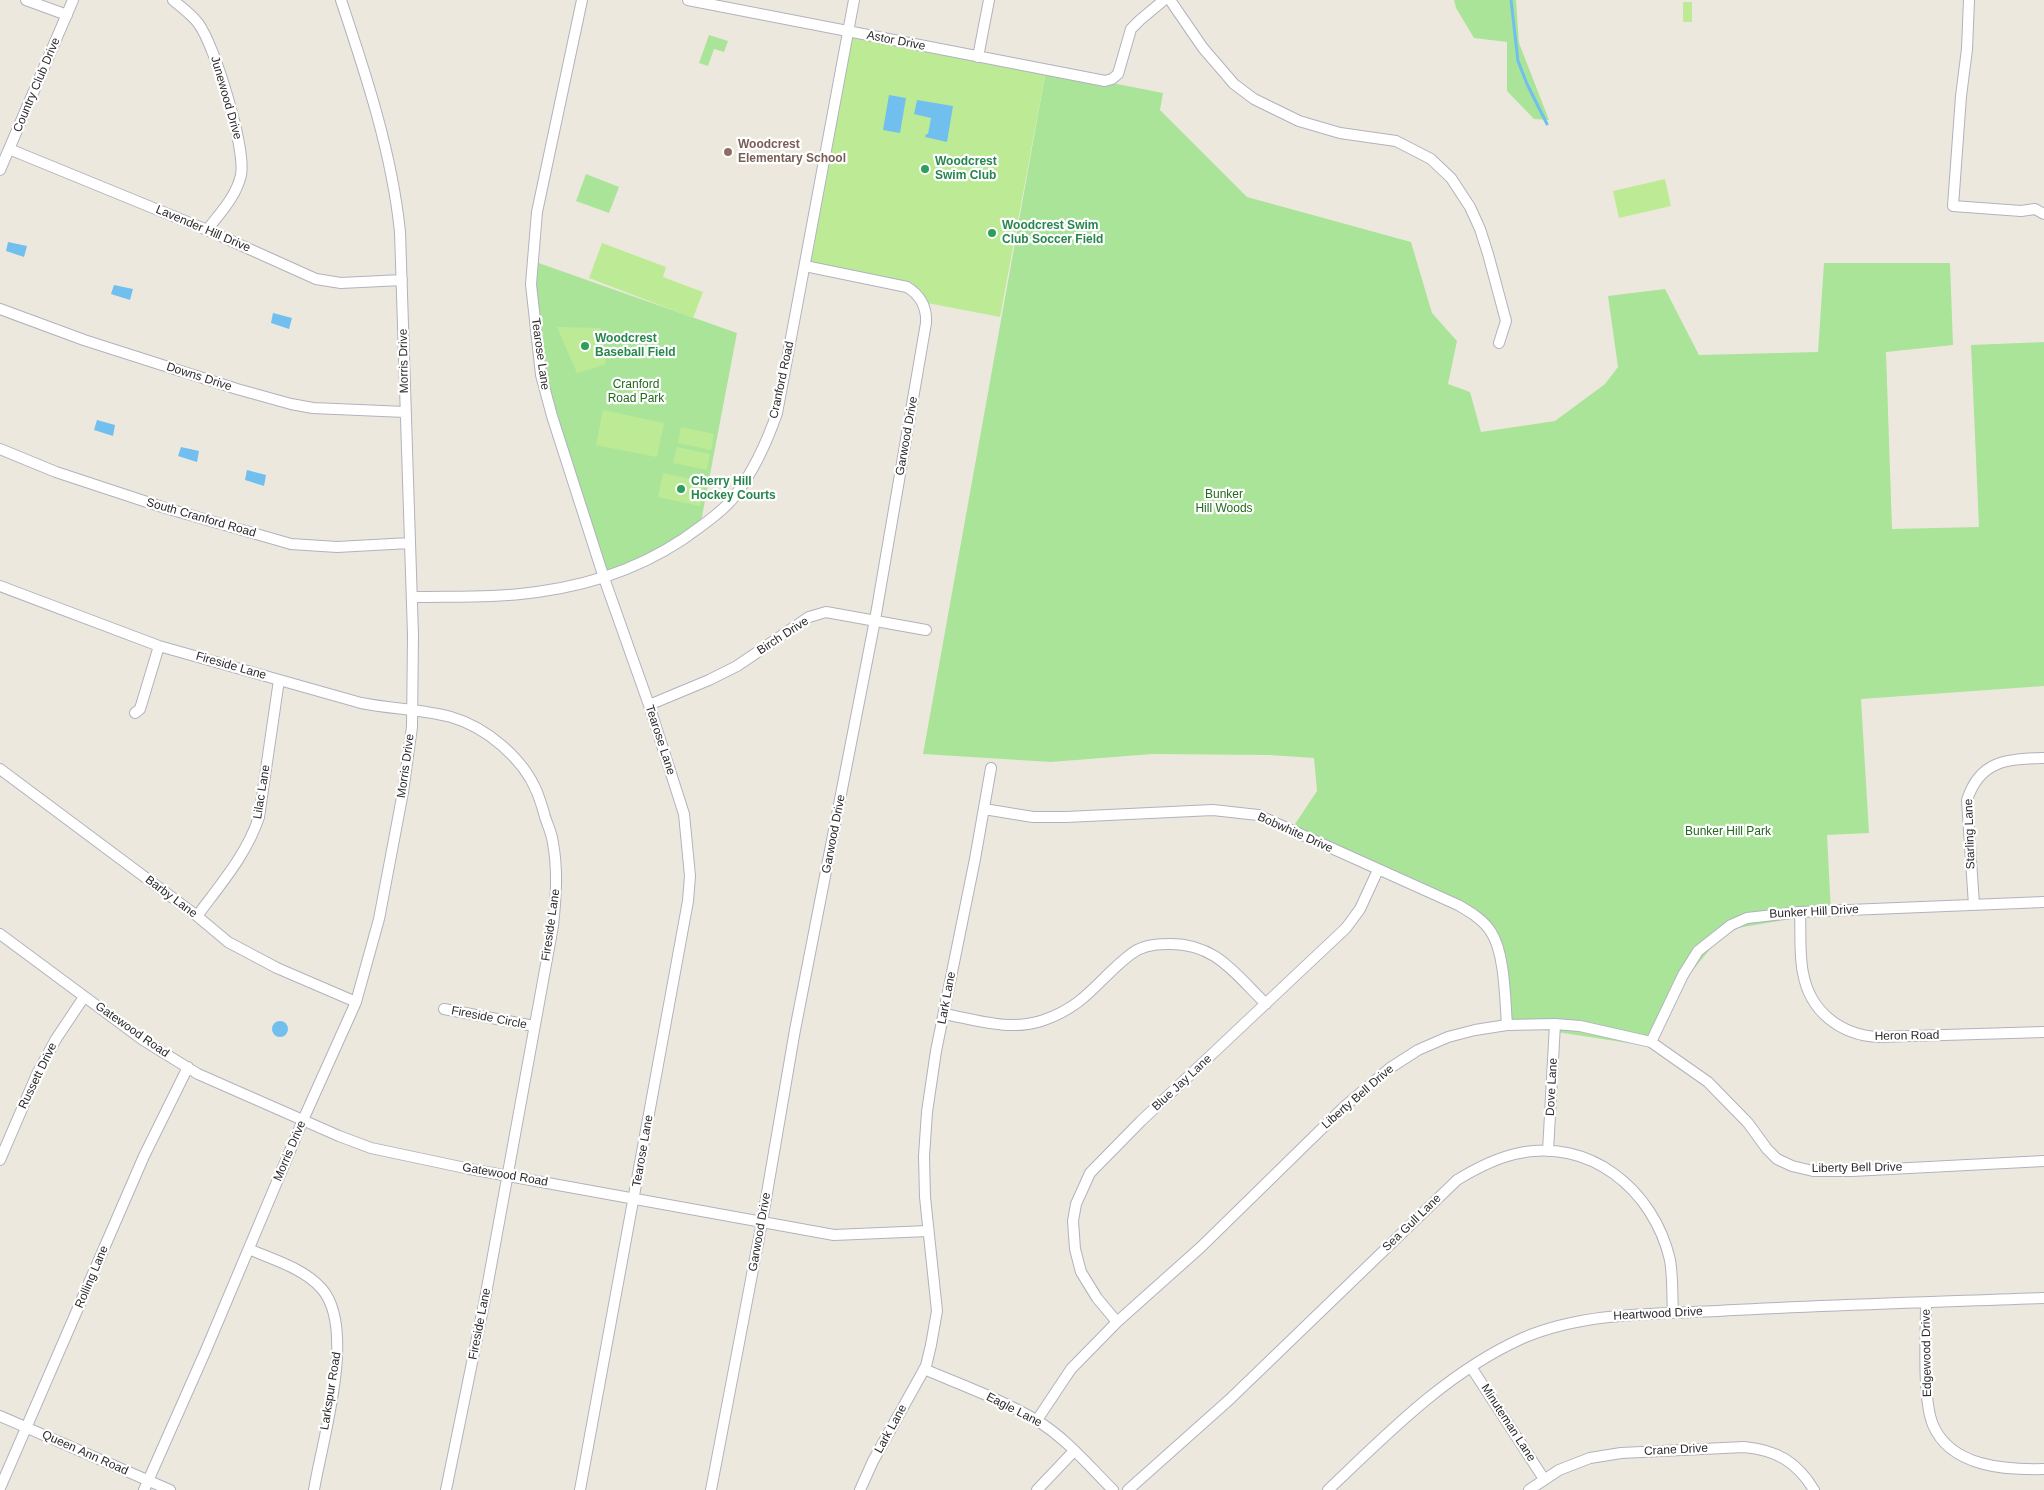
<!DOCTYPE html>
<html>
<head>
<meta charset="utf-8">
<style>
  body { margin:0 }
  canvas { display:block; background:#ede8dd }
</style>
</head>
<body>
<canvas width="2044" height="1490"></canvas>
<script>
const ctx = document.querySelector('canvas').getContext('2d');
ctx.lineJoin = 'round';
function fillPath(path, color) {
  ctx.fillStyle = color;
  ctx.fill(path, 'evenodd');
}
function strokePath(path, color, width, dash) {
  ctx.strokeStyle = color;
  ctx.lineWidth = width;
  ctx.lineCap = dash ? 'butt' : 'round';
  ctx.setLineDash(dash || []);
  ctx.stroke(path);
}
function drawText(font, color, halo, rows, align = 'center') {
  ctx.font = font + ' Helvetica,sans-serif';
  ctx.lineWidth = 4.5;
  ctx.setLineDash([]);
  ctx.textBaseline = 'middle';
  ctx.strokeStyle = halo;
  ctx.fillStyle = color;
  for (const [text, x, y, turn = 0] of rows) {
    ctx.save();
    ctx.translate(x, y);
    ctx.rotate((+turn || 0) * Math.PI / 180);
    ctx.textAlign = isNaN(turn) ? turn : align;
    if (halo) ctx.strokeText(text, 0, 0);
    ctx.fillText(text, 0, 0);
    ctx.restore();
  }
}
fillPath(new Path2D(`
  M 1454,0 L 1516,0 L 1519,43 L 1549,120 L 1534,119 L 1507,91 L 1507,42 L 1474,38 L 1456,8 Z
  M 709,35 L 728,41 L 724,52 L 714,49 L 708,66 L 699,63 Z
  M 1046,70 L 1163,93 L 1160,110 L 1247,197 L 1411,242 L 1432,313 L 1457,341 L 1448,384 L 1470,392 L 1481,432 L 1555,421 L 1605,384 L 1618,367 L 1608,296 L 1665,289 L 1699,355 L 1818,352 L 1824,263 L 1950,263 L 1953,345 L 1886,352 L 1892,529 L 1979,527 L 1971,345 L 2044,342 L 2044,686 L 1861,699 L 1869,833 L 1827,835 L 1831,912 L 1726,930 L 1667,1001 L 1654,1047 L 1505,1024 L 1495,949 L 1472,913 L 1289,833 L 1317,791 L 1314,758 L 1269,755 L 1152,754 L 1051,762 L 923,754 Z
  M 586,174 L 619,187 L 609,213 L 576,201 Z
  M 533,261 L 737,333 L 700,527 L 604,578 L 541,375 Z`), '#aae499');
fillPath(new Path2D(`
  M 1683,2 L 1692,2 L 1692,22 L 1683,22 Z
  M 849,32 L 1046,70 L 1000,317 L 922,302 L 914,292 L 805,266 Z
  M 1665,179 L 1671,206 L 1619,218 L 1613,191 Z
  M 602,243 L 666,267 L 663,277 L 703,292 L 693,318 L 589,278 Z
  M 557,327 L 601,328 L 606,364 L 577,373 Z
  M 603,410 L 664,423 L 657,457 L 596,445 Z
  M 681,427 L 714,434 L 711,450 L 678,443 Z
  M 677,447 L 710,454 L 707,470 L 673,463 Z
  M 663,473 L 705,482 L 700,506 L 658,497 Z`), '#bdeb95');
fillPath(new Path2D(`
  M 889,95 L 906,98 L 900,133 L 883,130 Z
  M 917,100 L 953,106 L 947,142 L 925,137 L 926,134 L 928,134 L 931,118 L 914,114 Z
  M 8,242 L 27,246 L 24,257 L 6,251 Z
  M 114,285 L 133,289 L 130,300 L 111,294 Z
  M 273,313 L 292,318 L 289,329 L 271,323 Z
  M 97,420 L 115,425 L 113,436 L 94,430 Z
  M 181,447 L 199,451 L 197,462 L 178,456 Z
  M 247,470 L 266,475 L 264,486 L 245,480 Z
  M272 1029a8 8 0 1 1 16 0a8 8 0 1 1-16 0Z`), '#70bfef');
strokePath(new Path2D(`
  M 1511,0 L 1518,61 L 1527,84 L 1547,124`), '#70bfef', 3);
const minor = new Path2D(`
  M 26,0 L 67,15
  M 173,0 C 181,7 191,14 198,23 C 215,45 246,149 241,175 C 236,197 220,213 207,230
  M 688,0 L 1105,81 L 1112,79 L 1118,74 L 1131,29 L 1140,20 L 1164,0
  M 1170,0 L 1203,48 L 1234,84 L 1254,99 L 1299,121 L 1340,133 L 1396,141 L 1431,159 L 1451,178 L 1470,207 L 1480,229 L 1488,254 L 1506,321 L 1499,343
  M 1969,0 L 1967,49 L 1961,96 L 1953,206 L 2021,211 L 2035,209 L 2044,214
  M 978,57 L 989,0
  M 9,149 L 207,230 L 316,279 L 341,283 L 402,280
  M 0,170 L 73,0
  M 0,309 L 84,340 L 237,389 L 291,404 L 313,408 L 405,412
  M 0,449 L 56,472 L 162,507 L 291,544 L 337,547 L 410,543
  M 0,586 L 159,646 L 361,703 C 391,709 421,709 451,717 C 486,727 523,758 537,792 C 540,800 543,809 545,817 C 548,826 552,834 553,843 C 558,871 556,898 553,926 L 485,1299 L 446,1490
  M 412,597 C 453,596 496,598 537,592 C 597,584 652,564 700,527 C 712,518 725,509 734,497 C 753,472 767,442 777,413 L 854,0
  M 649,705 L 709,680 L 737,666 L 809,617 L 826,612 L 926,630
  M 135,713 L 140,709 L 159,646
  M 0,769 L 197,916 L 228,942 L 277,968 L 356,1002
  M 984,809 L 1033,817 L 1066,817 L 1213,810 L 1258,815 L 1458,905 C 1470,912 1484,920 1491,932 C 1505,953 1505,1000 1507,1025
  M 1974,905 L 1967,800 C 1980,760 2007,759 2044,758
  M 1800,912 C 1801,932 1799,954 1803,973 C 1810,1012 1841,1035 1878,1037 L 2044,1032
  M 197,916 C 220,885 247,854 259,817 L 279,680
  M 0,934 L 143,1040 L 198,1074 L 339,1136 L 371,1148 L 470,1169 L 834,1235 L 928,1231
  M 444,1009 L 534,1026
  M 944,1014 C 977,1020 1011,1032 1044,1020 C 1087,1005 1098,979 1131,954 C 1141,946 1154,944 1167,944 C 1215,942 1235,974 1266,1004
  M 1651,1042 L 1683,975 L 1698,951 L 1731,925 L 1747,918 L 1800,912 L 2044,902
  M 1548,1151 L 1555,1024
  M 0,1160 L 37,1074 L 56,1039 L 84,997
  M 249,1249 C 273,1260 304,1268 322,1289 C 357,1330 322,1440 314,1490
  M 1926,1303 C 1926,1333 1922,1399 1933,1425 C 1951,1467 2005,1470 2044,1469
  M 1117,1322 L 1097,1298 L 1081,1272 L 1075,1249 L 1073,1221 L 1076,1204 L 1090,1173 L 1141,1121 L 1346,928 L 1360,909 L 1378,870
  M 1471,1367 L 1544,1479
  M 924,1369 C 961,1385 1001,1399 1036,1420 C 1066,1438 1089,1466 1113,1490
  M 0,1416 L 170,1490
  M 1037,1420 L 1071,1369 L 1117,1322 L 1201,1247 L 1345,1106 L 1390,1068 L 1418,1050 L 1448,1037 L 1475,1030 L 1507,1025 L 1555,1024 L 1580,1026 L 1651,1042 L 1708,1082 L 1748,1123 L 1767,1149 L 1777,1159 L 1792,1166 L 1813,1171 L 1852,1171 L 2044,1161
  M 0,1488 L 144,1156 L 188,1067
  M 144,1490 L 206,1350 L 303,1120 L 356,1002 L 379,919 L 403,792 L 412,727 L 413,635 L 400,232 C 392,153 366,75 341,0
  M 580,1490 L 688,901 L 690,876 L 684,814 L 649,705 L 604,578 L 552,416 L 541,375 L 531,284 L 537,212 L 582,0
  M 711,1490 L 762,1222 L 795,1030 L 875,620 L 926,323 C 927,307 920,295 907,287 L 805,266
  M 860,1490 L 873,1461 L 926,1366 L 931,1345 L 937,1311 L 925,1197 L 924,1156 L 927,1112 L 936,1051 L 975,859 L 991,768
  M 1037,1490 L 1074,1451
  M 1128,1490 L 1229,1400 L 1457,1180 C 1475,1169 1494,1159 1515,1154 C 1589,1136 1654,1190 1670,1260 C 1673,1277 1672,1296 1673,1313
  M 1328,1490 C 1388,1433 1447,1372 1523,1338 C 1584,1312 1654,1314 1718,1311 C 1827,1305 1935,1302 2044,1298
  M 1529,1490 L 1559,1470 L 1590,1458 L 1621,1453 L 1744,1447 C 1777,1450 1797,1462 1814,1490`);
strokePath(minor, '#b1b2bf', 12);
strokePath(minor, '#fff', 10);
for (const [x, y, r, color] of [
  [728,152,5,"#8d6e63"],
  [925,169,5,"#2e9e5b"],
  [992,233,5,"#2e9e5b"],
  [585,346,5,"#2e9e5b"],
  [681,489,5,"#2e9e5b"]
]) {
  const dot = new Path2D();
  dot.arc(x, y, r, 0, 2 * Math.PI);
  ctx.fillStyle = color;
  ctx.fill(dot);
  strokePath(dot, '#fff', 2);
}
drawText('12px', '#2b2b2b', '#fff', [
  ["Astor Drive",896,41,11],
  ["Country Club Drive",37,85,-67],
  ["Junewood Drive",226,98,74],
  ["Lavender Hill Drive",203,229,23],
  ["Tearose Lane",540,354,82],
  ["Morris Drive",404,361,-91],
  ["Downs Drive",199,377,18],
  ["Cranford Road",782,380,-78],
  ["Garwood Drive",907,436,-80],
  ["South Cranford Road",201,518,16],
  ["Birch Drive",783,636,-33],
  ["Fireside Lane",231,666,16],
  ["Tearose Lane",660,740,72],
  ["Morris Drive",406,766,-82],
  ["Lilac Lane",262,792,-81],
  ["Bobwhite Drive",1295,833,24],
  ["Garwood Drive",834,834,-79],
  ["Starling Lane",1970,834,-92],
  ["Barby Lane",171,897,37],
  ["Bunker Hill Drive",1814,912,-3],
  ["Fireside Lane",551,925,-82],
  ["Lark Lane",947,998,-79],
  ["Fireside Circle",489,1018,11],
  ["Gatewood Road",132,1030,35],
  ["Heron Road",1907,1036,-1],
  ["Russett Drive",38,1076,-64],
  ["Blue Jay Lane",1182,1083,-43],
  ["Dove Lane",1552,1087,-87],
  ["Liberty Bell Drive",1358,1097,-41],
  ["Morris Drive",290,1151,-67],
  ["Tearose Lane",643,1151,-80],
  ["Liberty Bell Drive",1857,1168,-1],
  ["Gatewood Road",505,1175,10],
  ["Sea Gull Lane",1412,1223,-44],
  ["Garwood Drive",760,1232,-80],
  ["Rolling Lane",92,1277,-67],
  ["Heartwood Drive",1658,1314,-3],
  ["Fireside Lane",480,1324,-79],
  ["Edgewood Drive",1927,1353,-91],
  ["Larkspur Road",331,1391,-81],
  ["Eagle Lane",1014,1410,27],
  ["Minuteman Lane",1508,1423,57],
  ["Lark Lane",891,1429,-61],
  ["Crane Drive",1676,1450,-3],
  ["Queen Ann Road",85,1453,24]
]);
drawText('bold 12px', '#785e54', '#fff', [
  ["Woodcrest",738,145],
  ["Elementary School",738,159]
], 'left');
drawText('bold 12px', '#27864d', '#fff', [
  ["Woodcrest",935,162],
  ["Swim Club",935,176],
  ["Woodcrest Swim",1002,226],
  ["Club Soccer Field",1002,240],
  ["Woodcrest",595,339],
  ["Baseball Field",595,353],
  ["Cherry Hill",691,482],
  ["Hockey Courts",691,496]
], 'left');
drawText('12px', '#21691a', '#fff', [
  ["Cranford",636,385],
  ["Road Park",636,399],
  ["Bunker",1224,495],
  ["Hill Woods",1224,509],
  ["Bunker Hill Park",1728,832]
]);
</script>
</body>
</html>
